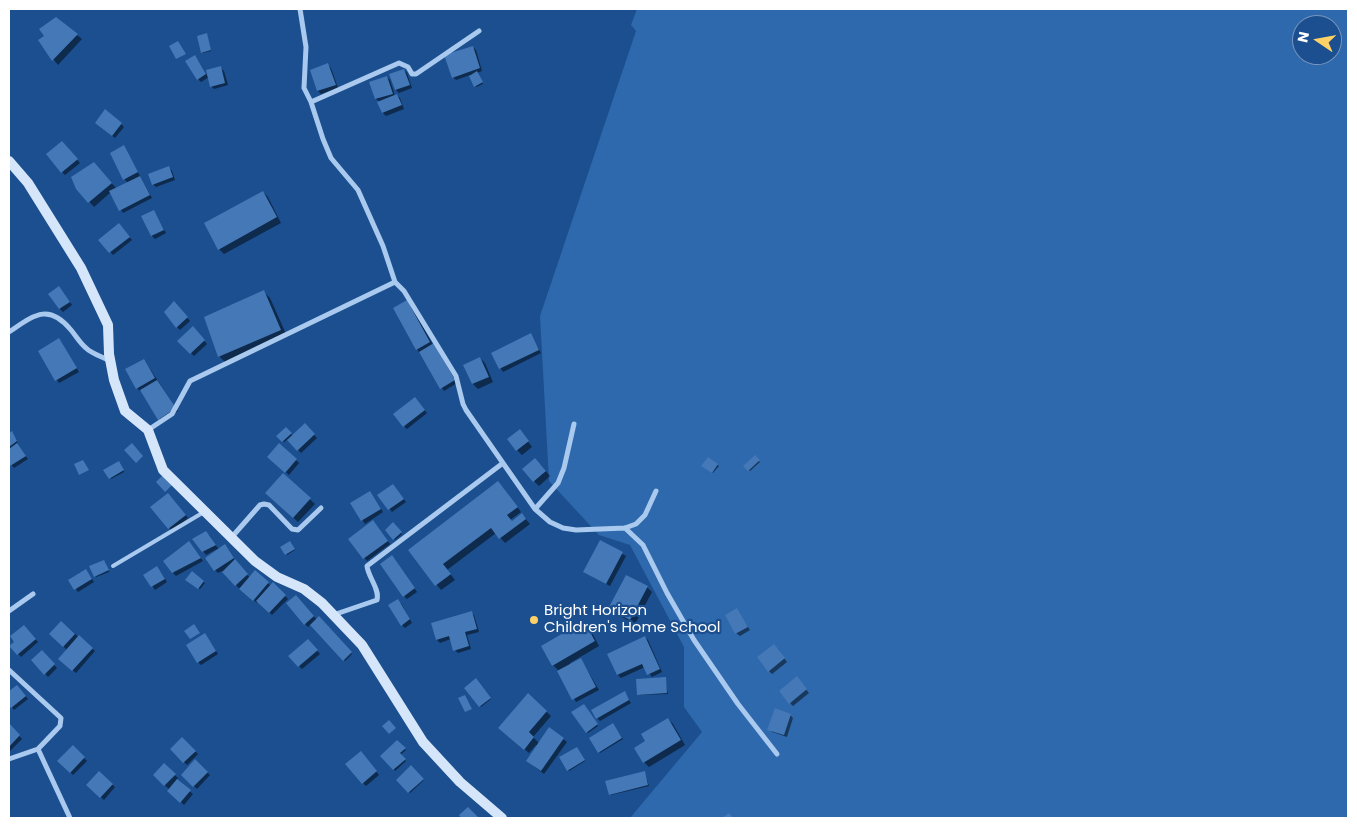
<!DOCTYPE html>
<html>
<head>
<meta charset="utf-8">
<style>
  body { margin:0 }
  #map { position:relative; width:1357px; height:827px; overflow:hidden; background:#1b4f8f; font-family:Poppins,sans-serif }
  canvas { display:block }
  .frame { position:absolute; inset:0; border:10px solid #fff; pointer-events:none }
  .north { position:absolute; left:1292px; top:15px; width:50px; height:50px; box-sizing:border-box; background:#1b4f8f; border:1px solid #7695bc; border-radius:50%; rotate:282deg; font-size:14px; font-weight:700; line-height:20px; text-align:center; color:#fff }
  .north::after { content:''; display:block; margin:auto; width:18px; height:22px; background:#ffd166; clip-path:polygon(50% 0,100% 100%,50% 72%,0 100%) }
</style>
</head>
<body>
<div id="map">
<canvas width="1357" height="827"></canvas>
<div class="frame"></div>
<div class="north">N</div>
</div>
<script>
const ctx = document.querySelector('canvas').getContext('2d');
ctx.lineJoin = 'round';
function fillPath(path, color) {
  ctx.fillStyle = color;
  ctx.fill(path, 'evenodd');
}
function strokePath(path, color, width, dash) {
  ctx.strokeStyle = color;
  ctx.lineWidth = width;
  ctx.lineCap = dash ? 'butt' : 'round';
  ctx.setLineDash(dash || []);
  ctx.stroke(path);
}
function drawText(font, color, halo, rows, align = 'center') {
  ctx.font = font + ' Poppins,sans-serif';
  ctx.lineWidth = 4.5;
  ctx.setLineDash([]);
  ctx.textBaseline = 'middle';
  ctx.strokeStyle = halo;
  ctx.fillStyle = color;
  for (const [text, x, y, turn = 0] of rows) {
    ctx.save();
    ctx.translate(x, y);
    ctx.rotate((+turn || 0) * Math.PI / 180);
    ctx.textAlign = isNaN(turn) ? turn : align;
    if (halo) ctx.strokeText(text, 0, 0);
    ctx.fillText(text, 0, 0);
    ctx.restore();
  }
}
fillPath(new Path2D(`
  M 637,9 L 1348,9 L 1348,818 L 630,818 L 702,732 L 684,707 L 684,647 L 630,545 L 599,535 L 549,481 L 540,316 L 636,31 L 631,25 ZM 1302,25 L 1332,25 L 1332,55 L 1302,55 Z`), '#2e69ad');
fillPath(new Path2D(`
  M 77,35 L 82,39 L 58,65 L 39,41 Z
  M 207,35 L 211,51 L 203,53 L 202,52 Z
  M 473,47 L 476,50 L 482,71 L 477,73 L 483,84 L 476,87 L 470,75 L 456,80 L 453,77 Z
  M 198,60 L 208,77 L 221,68 L 224,71 L 228,85 L 214,89 L 211,86 L 209,77 L 201,82 L 198,79 Z
  M 328,65 L 331,68 L 338,88 L 321,94 L 318,91 L 311,70 Z
  M 404,70 L 407,73 L 412,88 L 399,93 L 396,90 Z
  M 387,77 L 390,80 L 395,96 L 397,95 L 400,98 L 404,109 L 386,116 L 383,113 L 380,102 L 376,99 Z
  M 121,124 L 124,127 L 115,138 L 99,125 Z
  M 65,145 L 80,163 L 65,175 L 62,172 Z
  M 124,147 L 152,198 L 123,213 L 111,192 L 94,207 L 77,188 L 99,169 L 117,189 L 128,183 L 124,179 Z
  M 169,168 L 172,171 L 175,180 L 156,187 L 153,184 Z
  M 263,192 L 268,197 L 281,223 L 224,254 L 219,249 Z
  M 154,211 L 166,233 L 155,239 L 152,236 Z
  M 122,228 L 132,240 L 113,255 L 100,240 Z
  M 62,291 L 72,305 L 63,312 L 60,309 Z
  M 263,291 L 270,298 L 287,336 L 226,363 L 219,356 Z
  M 410,304 L 433,345 L 437,348 L 457,383 L 444,391 L 417,349 Z
  M 177,306 L 190,321 L 180,330 L 177,327 Z
  M 193,328 L 207,344 L 194,356 L 179,341 Z
  M 531,335 L 541,353 L 503,372 L 492,354 Z
  M 59,340 L 79,372 L 59,383 L 40,352 Z
  M 480,358 L 485,363 L 493,382 L 478,389 L 473,384 L 465,365 Z
  M 144,360 L 178,411 L 162,422 L 141,390 L 140,391 L 137,388 Z
  M 417,401 L 427,413 L 407,429 L 404,426 Z
  M 305,425 L 317,438 L 301,453 L 288,439 L 284,442 L 278,436 L 286,428 L 293,436 Z
  M 11,432 L 18,443 L 16,444 L 28,459 L 14,468 L 9,462 L 9,434 Z
  M 524,436 L 532,447 L 522,455 L 517,450 Z
  M 755,457 L 760,462 L 750,471 L 745,466 Z
  M 708,458 L 719,466 L 713,473 L 703,466 Z
  M 272,460 L 296,460 L 299,463 L 289,475 Z
  M 120,463 L 124,472 L 111,479 L 110,478 Z
  M 540,464 L 550,476 L 539,486 L 534,481 Z
  M 284,475 L 315,504 L 298,522 L 272,498 Z
  M 393,485 L 406,502 L 392,512 L 379,495 Z
  M 503,488 L 521,512 L 510,520 L 512,523 L 522,515 L 530,524 L 505,543 L 496,533 L 447,570 L 455,580 L 441,590 L 409,550 Z
  M 372,495 L 383,512 L 365,524 L 351,503 Z
  M 171,497 L 188,518 L 172,531 L 152,507 Z
  M 393,524 L 402,534 L 395,540 L 386,530 Z
  M 376,525 L 390,544 L 367,561 L 350,539 Z
  M 209,535 L 219,550 L 225,546 L 228,549 L 236,562 L 250,578 L 255,572 L 271,586 L 273,584 L 288,599 L 272,615 L 258,602 L 257,603 L 239,588 L 222,571 L 218,573 L 215,570 L 217,549 L 206,555 L 194,539 Z
  M 600,542 L 626,556 L 610,586 L 584,572 Z
  M 291,543 L 295,550 L 287,555 L 286,554 Z
  M 192,546 L 203,561 L 176,576 L 173,573 Z
  M 395,560 L 417,592 L 407,599 L 404,596 Z
  M 105,562 L 109,572 L 96,577 L 95,576 Z
  M 86,570 L 94,582 L 78,592 L 70,580 Z
  M 160,571 L 167,582 L 155,590 L 145,575 Z
  M 192,573 L 205,583 L 200,589 L 187,579 Z
  M 647,587 L 652,592 L 635,624 L 614,613 L 609,608 Z
  M 299,599 L 317,620 L 319,618 L 352,654 L 345,661 L 311,624 L 308,627 L 305,624 Z
  M 401,603 L 412,623 L 405,628 L 402,625 Z
  M 737,610 L 750,630 L 740,636 L 736,633 Z
  M 471,612 L 474,615 L 479,632 L 467,635 L 471,649 L 458,653 L 455,650 L 451,639 L 440,643 L 437,640 L 433,624 Z
  M 61,622 L 95,651 L 76,673 L 60,659 L 67,650 L 51,634 Z
  M 584,623 L 589,627 L 599,646 L 570,663 L 571,665 L 581,660 L 599,690 L 576,702 L 559,671 L 553,665 Z
  M 27,629 L 38,642 L 21,657 L 11,646 Z
  M 205,635 L 218,654 L 201,665 L 198,662 Z
  M 645,637 L 648,640 L 662,672 L 652,677 L 645,667 L 621,678 L 618,675 L 609,654 Z
  M 308,641 L 320,654 L 302,669 L 290,657 Z
  M 777,649 L 787,662 L 772,674 L 769,671 Z
  M 42,652 L 57,668 L 48,677 L 33,660 Z
  M 665,679 L 668,694 L 638,695 Z
  M 476,680 L 491,699 L 481,707 L 466,688 Z
  M 799,681 L 809,693 L 793,706 L 790,703 Z
  M 17,686 L 28,699 L 14,710 L 9,703 L 9,693 Z
  M 624,693 L 631,703 L 600,721 L 597,718 Z
  M 528,695 L 551,716 L 533,737 L 540,744 L 550,729 L 567,742 L 544,774 L 531,764 L 538,746 L 536,745 L 529,753 L 505,733 Z
  M 585,706 L 598,726 L 588,733 L 587,732 Z
  M 790,715 L 793,718 L 787,737 L 772,732 L 769,729 Z
  M 668,719 L 673,724 L 685,745 L 649,767 L 644,762 L 647,741 Z
  M 9,725 L 22,739 L 9,752 Z
  M 614,726 L 623,739 L 600,753 L 599,752 Z
  M 182,738 L 198,754 L 187,765 L 171,749 Z
  M 397,741 L 406,750 L 400,755 L 406,761 L 395,771 L 382,756 Z
  M 73,747 L 87,761 L 73,775 L 59,761 Z
  M 578,749 L 585,761 L 569,771 L 568,770 Z
  M 364,756 L 379,775 L 366,786 L 363,783 Z
  M 195,761 L 210,775 L 197,789 L 182,775 Z
  M 164,765 L 178,778 L 176,780 L 193,794 L 184,805 L 172,794 L 170,790 L 154,775 Z
  M 411,767 L 424,780 L 410,793 L 397,780 Z
  M 99,773 L 115,787 L 104,800 L 88,785 Z
  M 645,773 L 649,786 L 611,795 L 610,794 Z`), '#0007');
fillPath(new Path2D(`
  M 56,17 L 78,34 L 52,61 L 38,40 L 44,36 L 39,29 Z
  M 207,33 L 211,50 L 201,53 L 197,36 Z
  M 178,41 L 186,54 L 176,59 L 169,46 Z
  M 473,46 L 480,68 L 452,78 L 444,55 Z
  M 195,55 L 206,74 L 197,80 L 185,61 Z
  M 328,63 L 336,85 L 317,91 L 310,70 Z
  M 221,66 L 225,83 L 210,87 L 206,70 Z
  M 404,69 L 410,85 L 395,90 L 389,74 Z
  M 477,71 L 483,82 L 474,87 L 469,76 Z
  M 387,76 L 393,94 L 375,99 L 369,82 Z
  M 397,94 L 402,105 L 382,113 L 377,102 Z
  M 105,109 L 122,123 L 112,136 L 95,123 Z
  M 62,141 L 78,159 L 61,173 L 46,154 Z
  M 124,145 L 138,172 L 123,180 L 110,153 Z
  M 94,162 L 112,183 L 88,203 L 76,189 L 71,177 Z
  M 169,166 L 173,177 L 152,185 L 148,174 Z
  M 140,176 L 150,195 L 119,211 L 109,191 Z
  M 263,191 L 277,217 L 218,250 L 204,223 Z
  M 154,210 L 164,230 L 151,236 L 141,216 Z
  M 119,223 L 130,237 L 109,253 L 98,240 Z
  M 59,286 L 70,302 L 59,309 L 48,294 Z
  M 264,290 L 281,330 L 218,357 L 204,317 Z
  M 407,300 L 430,342 L 416,350 L 393,308 Z
  M 174,301 L 188,317 L 176,328 L 164,312 Z
  M 193,326 L 205,340 L 190,354 L 177,341 Z
  M 531,333 L 539,350 L 499,369 L 491,353 Z
  M 59,338 L 77,368 L 55,381 L 38,351 Z
  M 434,343 L 455,380 L 440,389 L 419,352 Z
  M 480,357 L 489,377 L 472,384 L 463,365 Z
  M 144,359 L 155,378 L 136,389 L 125,369 Z
  M 157,380 L 176,408 L 158,420 L 140,390 Z
  M 415,397 L 425,410 L 403,427 L 393,414 Z
  M 305,423 L 315,434 L 297,451 L 287,440 Z
  M 286,427 L 292,433 L 282,442 L 276,436 Z
  M 520,429 L 529,441 L 516,451 L 507,439 Z
  M 12,431 L 17,441 L 9,447 L 9,433 Z
  M 17,443 L 26,456 L 10,466 L 9,449 Z
  M 132,443 L 143,456 L 136,463 L 124,450 Z
  M 279,443 L 297,459 L 285,473 L 267,457 Z
  M 755,455 L 760,460 L 748,471 L 743,466 Z
  M 708,457 L 718,464 L 712,473 L 701,466 Z
  M 535,458 L 546,471 L 533,482 L 522,469 Z
  M 83,460 L 89,470 L 79,475 L 74,464 Z
  M 119,461 L 124,470 L 109,479 L 103,470 Z
  M 283,473 L 311,498 L 293,518 L 265,493 Z
  M 164,474 L 174,483 L 165,492 L 156,482 Z
  M 498,481 L 518,507 L 507,515 L 512,521 L 522,513 L 526,519 L 499,539 L 491,528 L 443,564 L 451,574 L 435,586 L 408,550 Z
  M 393,484 L 404,499 L 388,510 L 377,495 Z
  M 370,491 L 381,509 L 361,521 L 350,503 Z
  M 168,493 L 186,515 L 168,529 L 150,507 Z
  M 373,520 L 388,541 L 363,559 L 348,539 Z
  M 393,522 L 402,532 L 393,540 L 385,530 Z
  M 206,531 L 216,545 L 202,552 L 192,539 Z
  M 600,540 L 623,552 L 606,584 L 583,572 Z
  M 189,541 L 201,558 L 172,573 L 163,561 Z
  M 290,541 L 295,549 L 285,555 L 280,547 Z
  M 225,544 L 234,558 L 214,571 L 205,558 Z
  M 392,555 L 415,588 L 403,597 L 380,564 Z
  M 235,559 L 248,574 L 235,586 L 222,572 Z
  M 104,560 L 109,570 L 94,577 L 89,566 Z
  M 157,566 L 165,579 L 151,587 L 143,575 Z
  M 86,569 L 92,579 L 74,590 L 68,580 Z
  M 255,570 L 269,582 L 253,601 L 239,589 Z
  M 192,571 L 204,581 L 198,589 L 185,580 Z
  M 626,575 L 648,586 L 630,620 L 608,609 Z
  M 273,582 L 286,595 L 269,613 L 256,601 Z
  M 296,595 L 314,616 L 304,625 L 286,603 Z
  M 398,599 L 410,619 L 401,626 L 388,605 Z
  M 737,608 L 748,627 L 735,634 L 725,615 Z
  M 472,611 L 477,629 L 465,632 L 469,646 L 453,651 L 449,636 L 436,640 L 431,623 Z
  M 319,616 L 352,652 L 343,661 L 310,625 Z
  M 61,621 L 75,634 L 63,647 L 49,634 Z
  M 584,621 L 595,641 L 552,666 L 541,646 Z
  M 194,624 L 200,633 L 190,639 L 184,631 Z
  M 24,625 L 36,639 L 17,655 L 9,646 L 14,642 L 10,636 Z
  M 205,633 L 216,651 L 197,663 L 186,645 Z
  M 79,635 L 93,648 L 72,671 L 58,659 Z
  M 645,636 L 660,669 L 647,675 L 642,664 L 617,675 L 607,654 Z
  M 308,639 L 318,650 L 298,667 L 288,656 Z
  M 774,644 L 785,658 L 768,672 L 757,657 Z
  M 42,650 L 55,664 L 44,675 L 31,660 Z
  M 581,658 L 596,687 L 572,700 L 557,671 Z
  M 797,676 L 807,689 L 789,704 L 779,691 Z
  M 666,677 L 667,693 L 637,695 L 636,679 Z
  M 476,678 L 491,698 L 479,707 L 464,688 Z
  M 17,685 L 26,696 L 11,708 L 9,705 L 9,691 Z
  M 625,691 L 629,700 L 596,719 L 591,710 Z
  M 528,693 L 547,711 L 529,732 L 534,737 L 524,750 L 498,728 Z
  M 465,695 L 472,709 L 465,712 L 458,698 Z
  M 584,704 L 598,724 L 586,733 L 571,712 Z
  M 775,708 L 791,714 L 784,735 L 767,730 Z
  M 668,718 L 681,740 L 643,763 L 634,748 L 645,741 L 641,734 Z
  M 389,720 L 396,728 L 389,734 L 382,726 Z
  M 9,723 L 20,735 L 9,747 Z
  M 613,723 L 622,738 L 598,753 L 589,738 Z
  M 549,727 L 564,738 L 541,771 L 526,761 Z
  M 182,737 L 196,751 L 183,763 L 170,749 Z
  M 397,740 L 406,748 L 400,753 L 406,759 L 393,770 L 380,756 Z
  M 73,745 L 85,757 L 70,773 L 57,761 Z
  M 577,747 L 585,760 L 567,771 L 559,757 Z
  M 361,751 L 377,771 L 362,784 L 345,764 Z
  M 195,759 L 208,772 L 193,787 L 181,775 Z
  M 164,763 L 176,774 L 164,786 L 153,775 Z
  M 411,765 L 424,779 L 408,793 L 396,780 Z
  M 99,771 L 113,784 L 100,798 L 86,785 Z
  M 645,771 L 648,785 L 609,795 L 605,781 Z
  M 177,779 L 191,790 L 180,803 L 167,791 Z
  M 468,807 L 479,818 L 461,818 L 459,815 Z
  M 729,813 L 733,818 L 722,818 Z`), '#4478b7');
strokePath(new Path2D(`
  M 113,566 L 204,512`), '#a9c9ee', 4);
strokePath(new Path2D(`
  M 300,9 L 306,47 L 304,88 L 311,102 L 323,139 L 331,158 L 358,190 L 383,246 L 395,282
  M 311,102 L 399,63 L 408,67 L 412,74 L 416,74 L 479,31
  M 9,332 C 33,316 48,302 71,330 C 76,336 80,343 86,348 C 92,354 103,357 110,361
  M 148,430 L 172,414 L 190,381 L 395,282 L 404,291 L 456,376 L 463,404 L 466,410 L 535,509 L 550,522 L 563,528 L 576,530 L 625,528 L 636,524 L 645,515 L 656,491
  M 535,509 L 558,483 L 564,468 L 574,424
  M 625,528 L 643,545 L 667,593 L 694,640 L 738,704 L 777,754
  M 231,538 L 260,505 L 264,504 L 269,505 L 292,529 L 298,530 L 321,508
  M 9,611 L 33,594
  M 333,615 L 377,600 C 380,589 368,577 367,566 L 503,463
  M 9,670 L 61,718 L 60,726 L 38,749
  M 9,759 L 38,749 L 70,818`), '#a9c9ee', 5);
strokePath(new Path2D(`
  M 9,161 L 28,183 L 81,268 L 108,325 L 109,354 L 114,380 L 125,411 L 148,430 L 163,470 L 255,561 L 277,577 L 304,589 L 322,603 L 362,645 L 423,742 L 460,782 L 502,818`), '#d6e6fa', 10);
for (const [x, y, r, color] of [
  [534,620,5,"#ffd166"]
]) {
  const dot = new Path2D();
  dot.arc(x, y, r, 0, 2 * Math.PI);
  ctx.fillStyle = color;
  ctx.fill(dot);
  strokePath(dot, '#1b4f8f', 2);
}
drawText('15px', '#fff', '#1b4f8f', [
  ["Bright Horizon",544,611],
  ["Children's Home School",544,628]
], 'left');
</script>
</body>
</html>
